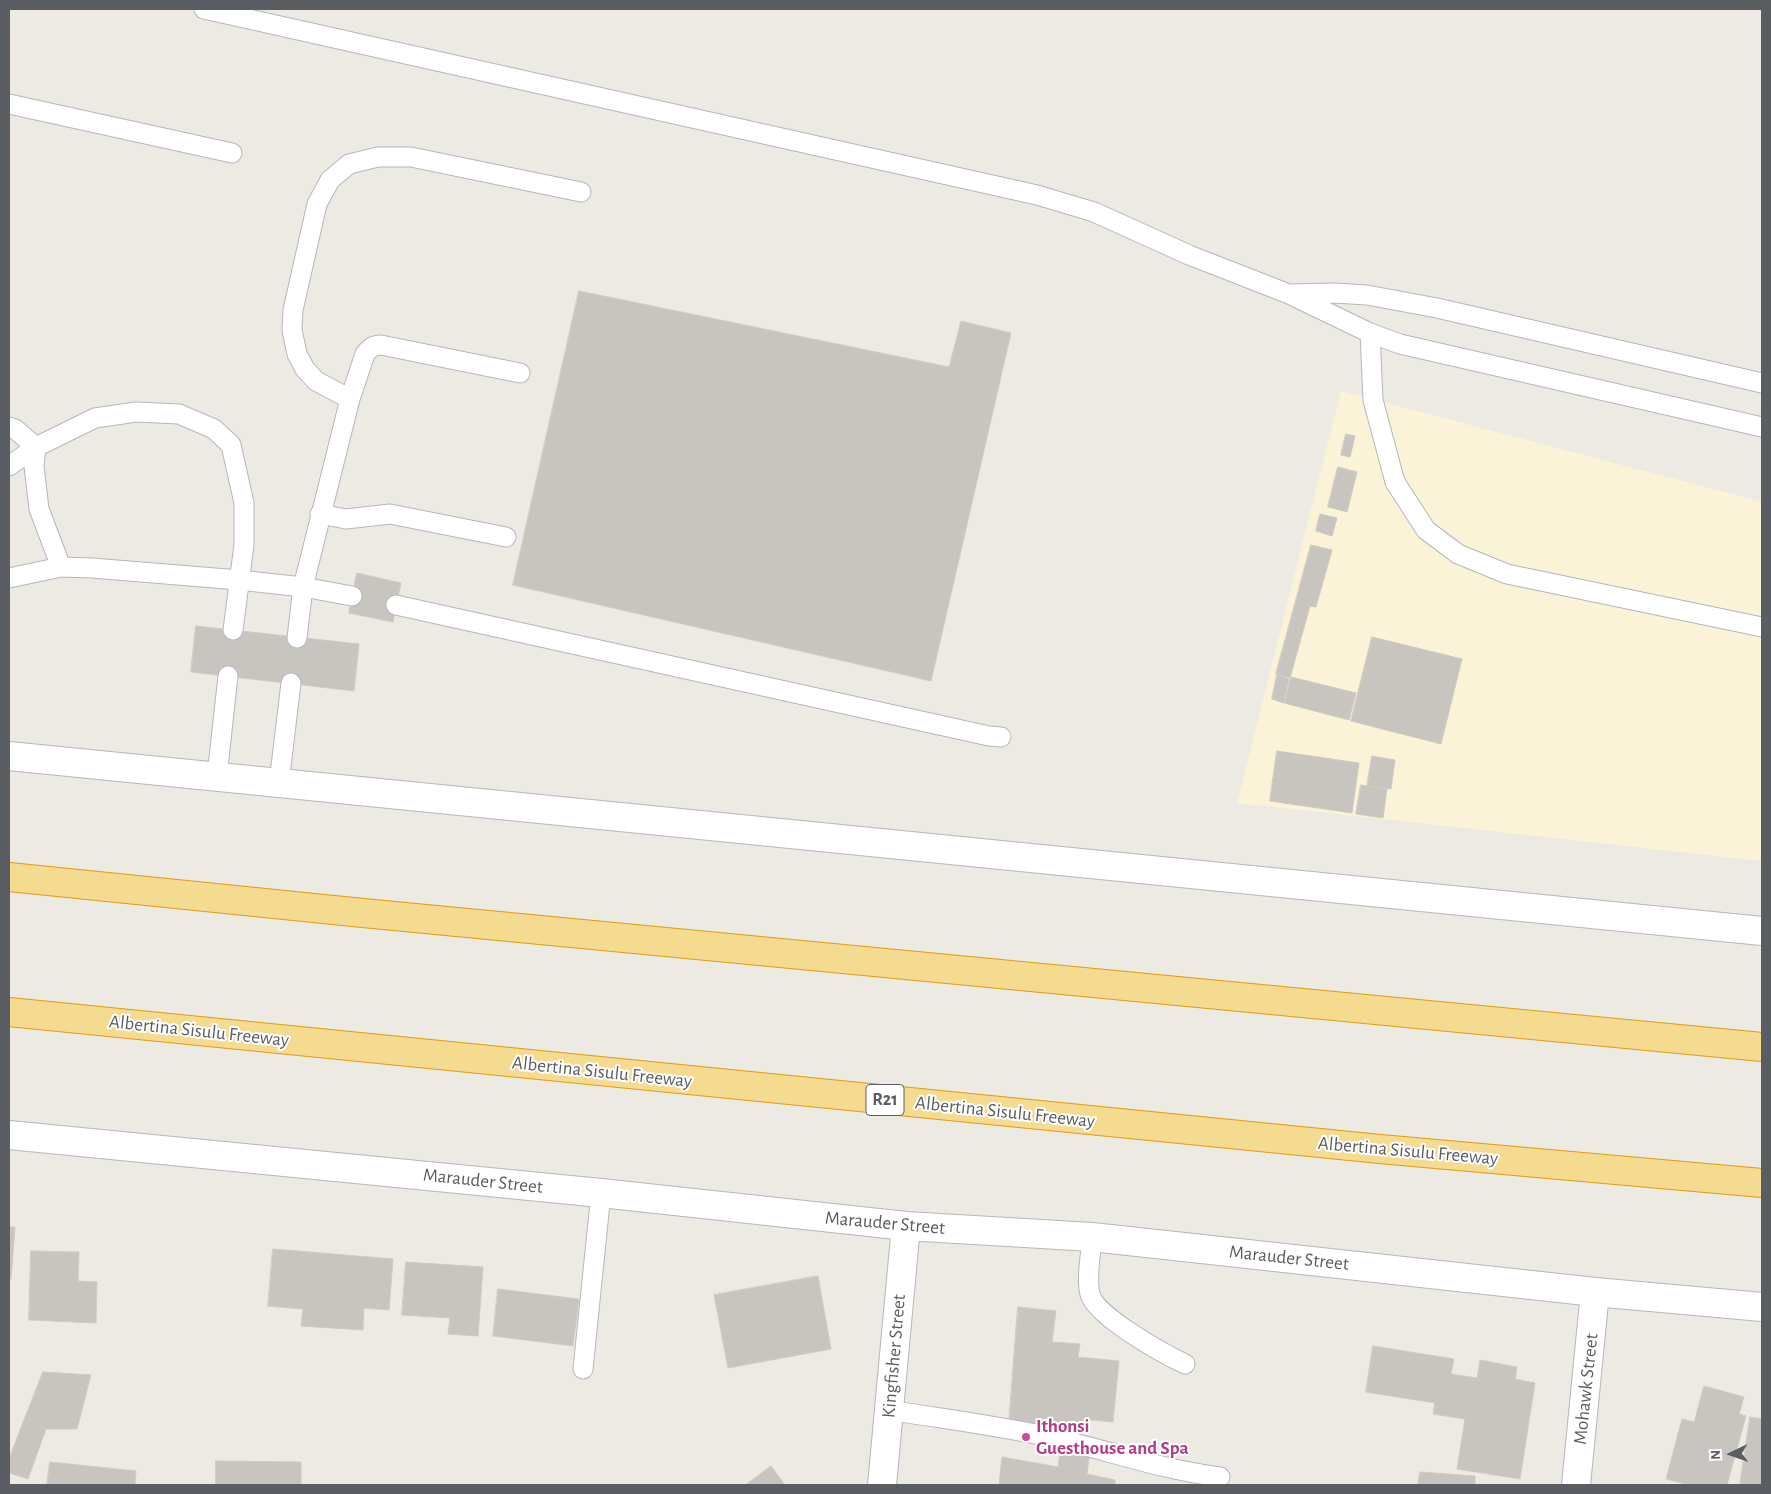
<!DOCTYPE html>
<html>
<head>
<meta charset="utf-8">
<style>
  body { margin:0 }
  #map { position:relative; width:1771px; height:1494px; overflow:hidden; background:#eceae2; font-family:"Alegreya Sans",sans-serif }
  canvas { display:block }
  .frame { position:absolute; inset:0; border:10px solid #5a5e62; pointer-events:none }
  .north { position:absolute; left:1706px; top:1429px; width:50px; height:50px; -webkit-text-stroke:4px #fff; paint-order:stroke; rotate:267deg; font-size:14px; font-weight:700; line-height:20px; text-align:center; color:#5a5e62 }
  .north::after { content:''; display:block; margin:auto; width:18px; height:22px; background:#5a5e62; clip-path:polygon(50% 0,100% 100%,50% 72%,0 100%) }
</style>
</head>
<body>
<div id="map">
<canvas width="1771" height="1494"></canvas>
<div class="frame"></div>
<div class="north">N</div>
</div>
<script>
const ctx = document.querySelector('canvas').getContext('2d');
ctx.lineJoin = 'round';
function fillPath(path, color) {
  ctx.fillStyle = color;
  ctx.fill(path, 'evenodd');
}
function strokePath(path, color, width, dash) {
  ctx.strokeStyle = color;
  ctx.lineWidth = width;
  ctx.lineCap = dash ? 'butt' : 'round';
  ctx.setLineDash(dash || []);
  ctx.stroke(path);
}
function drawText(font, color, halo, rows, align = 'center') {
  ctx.font = font + ' "Alegreya Sans",sans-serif';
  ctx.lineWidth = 4;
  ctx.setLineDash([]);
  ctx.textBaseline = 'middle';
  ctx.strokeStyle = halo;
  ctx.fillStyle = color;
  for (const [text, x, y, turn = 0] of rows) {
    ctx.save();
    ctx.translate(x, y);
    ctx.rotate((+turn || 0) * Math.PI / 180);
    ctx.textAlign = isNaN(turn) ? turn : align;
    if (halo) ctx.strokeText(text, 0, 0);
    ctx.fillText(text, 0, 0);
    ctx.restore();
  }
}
fillPath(new Path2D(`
  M 1341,391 L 1762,502 L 1762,861 L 1237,803 Z`), '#fbf3d8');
const building = new Path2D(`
  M 579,291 L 949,367 L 961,321 L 1011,333 L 931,681 L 513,585 Z
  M 1346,434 L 1355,436 L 1350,457 L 1341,455 Z
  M 1338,467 L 1357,472 L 1347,512 L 1328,507 Z
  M 1320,514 L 1337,518 L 1332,536 L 1316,531 Z
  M 1311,545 L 1332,550 L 1316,607 L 1310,606 L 1290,678 L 1276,674 Z
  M 357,573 L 401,583 L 393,622 L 349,613 Z
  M 196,626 L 359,644 L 354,691 L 191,672 Z
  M 1372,637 L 1462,659 L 1441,744 L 1351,721 Z
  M 1277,675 L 1289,679 L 1283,703 L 1272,699 Z
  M 1291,677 L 1356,693 L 1349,720 L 1284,703 Z
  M 1277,751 L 1359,763 L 1352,813 L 1270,801 Z
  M 1372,756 L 1395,760 L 1391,789 L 1367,786 Z
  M 1361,785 L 1387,789 L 1383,818 L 1356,814 Z
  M 9,1227 L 15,1227 L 11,1279 L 9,1279 Z
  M 273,1249 L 393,1259 L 389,1310 L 364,1308 L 363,1330 L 301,1326 L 303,1309 L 268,1306 Z
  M 31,1251 L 79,1252 L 78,1281 L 97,1282 L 96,1323 L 29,1320 Z
  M 406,1262 L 483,1267 L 478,1336 L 448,1334 L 450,1318 L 402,1315 Z
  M 818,1276 L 831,1349 L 728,1368 L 714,1295 Z
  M 498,1289 L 579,1299 L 573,1346 L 493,1336 Z
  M 1018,1307 L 1056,1311 L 1052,1342 L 1080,1344 L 1078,1357 L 1119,1361 L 1113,1422 L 1093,1420 L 1057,1426 L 1009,1423 Z
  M 1373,1346 L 1454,1359 L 1451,1374 L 1477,1378 L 1480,1360 L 1517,1367 L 1515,1379 L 1535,1383 L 1520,1479 L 1457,1469 L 1465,1419 L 1433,1414 L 1435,1403 L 1366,1392 Z
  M 43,1372 L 91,1375 L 77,1429 L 46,1429 L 28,1479 L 9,1473 L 9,1459 Z
  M 1704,1386 L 1744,1397 L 1739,1414 L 1746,1416 L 1727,1485 L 1690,1485 L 1666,1479 L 1682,1419 L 1694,1422 Z
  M 1750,1417 L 1762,1419 L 1762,1485 L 1740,1485 Z
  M 1060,1453 L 1089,1457 L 1087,1474 L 1115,1480 L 1115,1485 L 999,1485 L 1002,1457 L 1058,1467 Z
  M 216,1461 L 301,1462 L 301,1485 L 216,1485 Z
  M 50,1462 L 136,1471 L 135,1485 L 47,1485 Z
  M 771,1466 L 785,1485 L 746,1485 Z
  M 1420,1472 L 1475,1476 L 1475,1485 L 1418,1485 Z`);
fillPath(building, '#c8c4bf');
strokePath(building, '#d0cbc1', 1);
const lane = new Path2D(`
  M 204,9 L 1037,195 L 1094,212 L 1189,255 L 1289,294 L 1370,333 L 1400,344 L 1762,427
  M 9,104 L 232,153
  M 1290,294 L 1334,293 L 1367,295 L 1437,308 L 1762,383
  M 1370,333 L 1373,400 L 1395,482 L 1426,530 L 1458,554 L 1507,574 L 1762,627
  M 350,399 L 365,354 C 370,348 373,345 381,345 L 520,373
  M 9,427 L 15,429 L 36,447 L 34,466 L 39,509 L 61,567
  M 9,466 L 36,447 L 95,418 L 136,412 L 179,414 L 214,429 L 231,445 L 244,503 L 244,545 L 233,630
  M 320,514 L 346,519 L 390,514 L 506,537
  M 9,578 L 61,567 L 92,568 L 239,580 L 303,587 L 352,596
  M 396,605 L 989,736 L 1001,737
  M 297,638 L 303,587 L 350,399 L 316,381 L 305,369 L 297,354 L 292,330 L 293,310 L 317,204 L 330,180 L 349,164 L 378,157 L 411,157 L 581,192
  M 217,776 L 228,676
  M 279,783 L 291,683
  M 1092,1237 C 1091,1254 1086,1278 1090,1294 C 1095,1316 1164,1354 1185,1364
  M 583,1369 L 601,1193
  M 889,1410 C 944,1419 1000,1426 1054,1438 C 1110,1451 1163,1470 1220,1477`);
const street = new Path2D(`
  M 9,756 L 1762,931
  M 9,1135 L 601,1193 L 906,1226 L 1092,1237 L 1595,1292 L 1762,1307
  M 882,1485 L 906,1226
  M 1576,1485 L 1595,1292`);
const highway = new Path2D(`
  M 9,877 L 363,913 L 1762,1047
  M 9,1012 L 1380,1149 L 1762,1183`);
strokePath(lane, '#b4b7bb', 21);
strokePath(street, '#b4b7bb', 30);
strokePath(highway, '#dd9d11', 30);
strokePath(lane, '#fff', 19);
strokePath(street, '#fff', 28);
strokePath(highway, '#f5db90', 28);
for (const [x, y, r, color] of [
  [1026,1437,5,"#d1479c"]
]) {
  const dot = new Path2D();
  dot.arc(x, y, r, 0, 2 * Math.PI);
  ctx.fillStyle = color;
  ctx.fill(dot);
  strokePath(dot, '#fff', 2);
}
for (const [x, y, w] of [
  [885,1100,38]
]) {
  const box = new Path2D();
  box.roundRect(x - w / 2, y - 15.5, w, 31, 4);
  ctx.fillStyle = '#fff';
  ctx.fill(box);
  strokePath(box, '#5a5e62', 1);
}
drawText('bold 18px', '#5a5e62', null, [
  ["R21",885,1100]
]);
drawText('19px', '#5a5e62', '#fff', [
  ["Albertina Sisulu Freeway",199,1031,6],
  ["Albertina Sisulu Freeway",602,1072,6],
  ["Albertina Sisulu Freeway",1005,1112,6],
  ["Albertina Sisulu Freeway",1408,1151,5],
  ["Marauder Street",483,1181,6],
  ["Marauder Street",885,1223,5],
  ["Marauder Street",1289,1258,6],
  ["Kingfisher Street",894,1356,-85],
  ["Mohawk Street",1586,1389,-84]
]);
drawText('bold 19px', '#b23c85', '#fff', [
  ["Ithonsi",1036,1426],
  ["Guesthouse and Spa",1036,1448]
], 'left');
</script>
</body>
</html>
